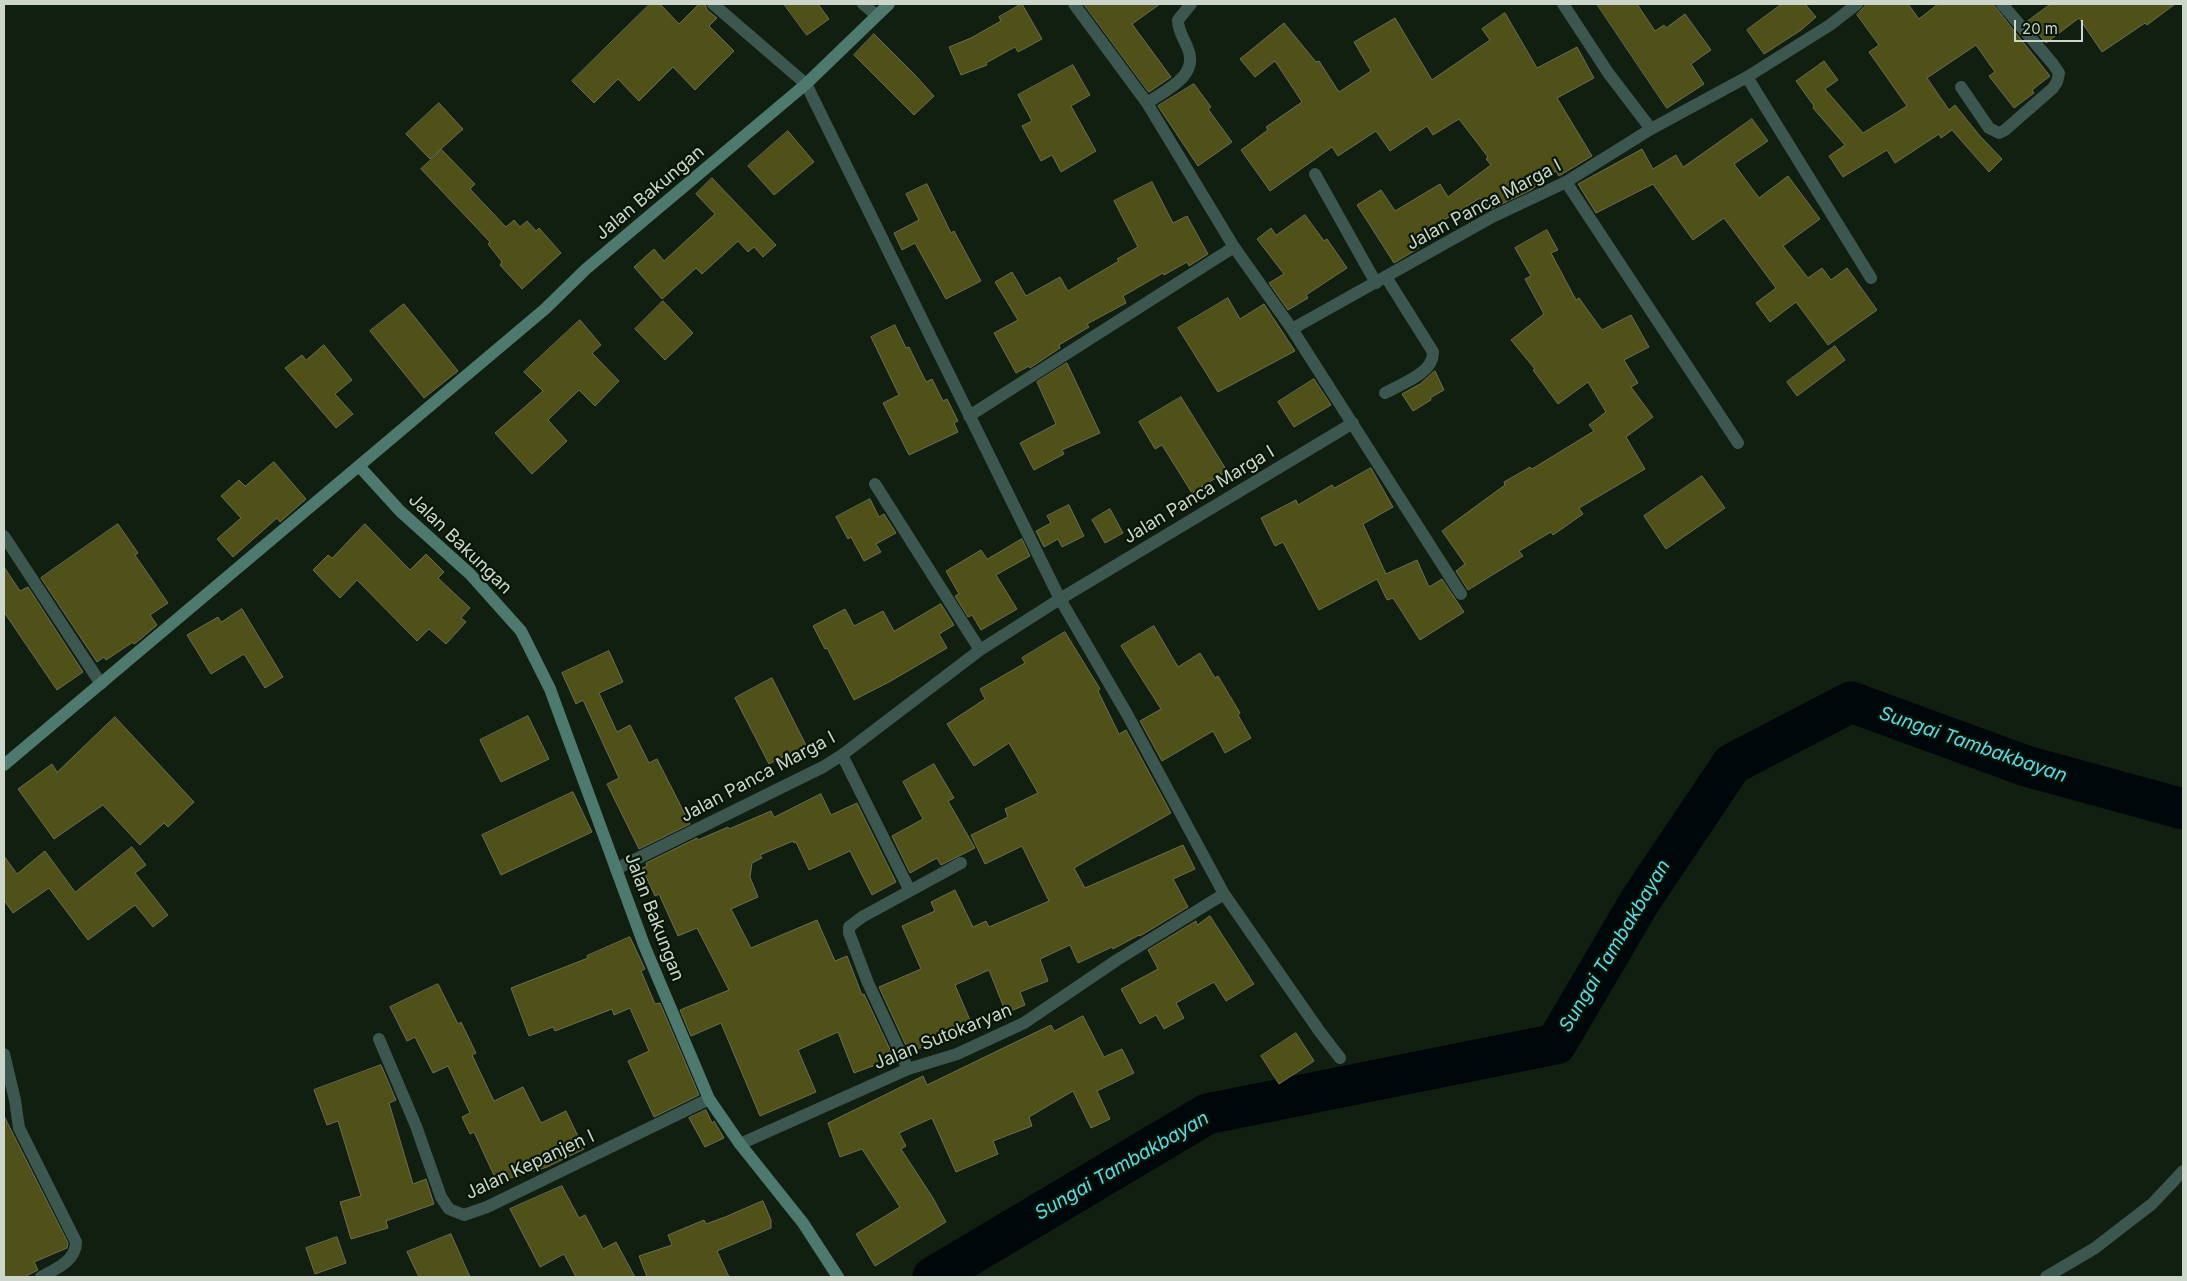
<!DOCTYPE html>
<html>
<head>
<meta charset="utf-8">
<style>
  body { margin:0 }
  #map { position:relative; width:2187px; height:1281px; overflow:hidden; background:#101f0f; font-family:Inter,sans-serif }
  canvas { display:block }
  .frame { position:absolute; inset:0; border:5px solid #ccd6cb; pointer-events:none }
  .scale { position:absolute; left:2014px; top:20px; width:69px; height:22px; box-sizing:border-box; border:2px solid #ccd6cb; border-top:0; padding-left:6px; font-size:15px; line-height:18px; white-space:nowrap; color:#ccd6cb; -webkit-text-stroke:4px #071606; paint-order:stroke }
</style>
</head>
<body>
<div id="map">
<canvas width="2187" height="1281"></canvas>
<div class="frame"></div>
<div class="scale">20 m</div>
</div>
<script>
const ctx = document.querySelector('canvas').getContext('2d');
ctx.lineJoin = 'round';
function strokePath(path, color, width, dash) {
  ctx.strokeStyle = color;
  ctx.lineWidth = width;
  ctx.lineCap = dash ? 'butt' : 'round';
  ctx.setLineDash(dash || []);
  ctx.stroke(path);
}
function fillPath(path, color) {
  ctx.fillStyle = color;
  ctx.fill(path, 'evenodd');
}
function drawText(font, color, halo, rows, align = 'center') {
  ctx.font = font + ' Inter,sans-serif';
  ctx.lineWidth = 4.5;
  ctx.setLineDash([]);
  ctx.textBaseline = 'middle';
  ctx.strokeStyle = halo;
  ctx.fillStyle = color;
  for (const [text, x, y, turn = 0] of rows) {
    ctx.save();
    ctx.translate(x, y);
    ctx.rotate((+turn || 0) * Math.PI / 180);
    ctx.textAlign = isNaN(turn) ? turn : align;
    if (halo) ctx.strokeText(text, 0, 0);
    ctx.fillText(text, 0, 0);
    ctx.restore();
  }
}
strokePath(new Path2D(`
  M 933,1277 L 1207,1114 L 1556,1044 L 1640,901 L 1732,764 L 1851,702 L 2026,766 L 2183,809`), '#00070a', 41);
const building = new Path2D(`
  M 650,4 L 660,4 L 679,24 L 699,4 L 705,4 L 707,10 L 717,18 L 709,26 L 734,51 L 695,90 L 673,67 L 639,101 L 618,79 L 594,103 L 572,81 Z
  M 784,4 L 818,4 L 829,19 L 807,35 Z
  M 1022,4 L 1042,39 L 1018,52 L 1015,47 L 986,63 L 987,65 L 961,75 L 949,47 L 971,38 L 1001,21 L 999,17 Z
  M 1084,4 L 1160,4 L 1132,24 L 1171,77 L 1149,92 Z
  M 1597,4 L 1637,4 L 1655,31 L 1664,25 L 1666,28 L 1685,14 L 1711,50 L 1691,64 L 1704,84 L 1667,108 Z
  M 1782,4 L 1805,4 L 1816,17 L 1801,30 L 1764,54 L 1747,30 Z
  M 1867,4 L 1908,4 L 1919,19 L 1938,4 L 1993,4 L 2050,76 L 2032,90 L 2034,93 L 2014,108 L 1989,76 L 1995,72 L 1976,45 L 1927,78 L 1949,110 L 1955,105 L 1979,135 L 2002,159 L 1989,172 L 1952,130 L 1941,138 L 1939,134 L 1895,163 L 1887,150 L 1843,177 L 1829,156 L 1845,145 L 1813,108 L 1814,106 L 1796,81 L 1824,61 L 1838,80 L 1825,89 L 1863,133 L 1907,106 L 1869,52 L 1879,45 L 1857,15 Z
  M 2051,4 L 2175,4 L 2147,25 L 2145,23 L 2102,52 L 2079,18 L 2046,43 L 2028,21 Z
  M 1505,13 L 1537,68 L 1577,47 L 1594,78 L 1557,98 L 1592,156 L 1559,176 L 1556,171 L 1531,190 L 1489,210 L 1480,198 L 1413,239 L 1419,248 L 1394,263 L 1357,205 L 1381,190 L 1395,211 L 1440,184 L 1448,197 L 1491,165 L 1486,159 L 1488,157 L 1459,119 L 1433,135 L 1427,126 L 1390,151 L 1376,131 L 1338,156 L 1332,147 L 1270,191 L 1241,150 L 1268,130 L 1266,127 L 1302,102 L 1275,61 L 1255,77 L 1240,59 L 1284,23 L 1316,62 L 1319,61 L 1339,92 L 1371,71 L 1354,42 L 1395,18 L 1432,80 L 1490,40 L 1482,29 Z
  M 874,34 L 916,76 L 934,96 L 914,115 L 854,55 Z
  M 1073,65 L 1090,95 L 1071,106 L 1096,151 L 1061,172 L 1052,155 L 1041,161 L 1022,126 L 1032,121 L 1018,95 Z
  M 1194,84 L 1211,107 L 1208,109 L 1232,142 L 1198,166 L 1158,106 Z
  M 439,103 L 463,129 L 430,159 L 406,134 Z
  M 1752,119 L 1768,141 L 1734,164 L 1759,198 L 1788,176 L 1820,219 L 1783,246 L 1808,278 L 1822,268 L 1831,280 L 1847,268 L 1877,310 L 1828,345 L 1796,302 L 1770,322 L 1756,303 L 1776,288 L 1724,218 L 1693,240 L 1653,184 L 1596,213 L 1578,184 L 1642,149 L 1653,169 L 1676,155 L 1683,167 Z
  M 788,131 L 814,162 L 774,195 L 748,166 Z
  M 442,150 L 475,184 L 470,189 L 506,227 L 514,220 L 520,227 L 527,221 L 536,231 L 539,228 L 561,253 L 522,289 L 500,265 L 502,262 L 488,244 L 490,242 L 421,169 Z
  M 712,178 L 776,245 L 763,257 L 754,247 L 748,252 L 738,241 L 702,274 L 696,268 L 662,299 L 634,267 L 654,249 L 664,261 L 715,214 L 696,194 Z
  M 1152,182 L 1173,223 L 1187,216 L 1208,254 L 1189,266 L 1187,262 L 1164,275 L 1163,273 L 1123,296 L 1126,303 L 1087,324 L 1089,327 L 1059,345 L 1060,348 L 1030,368 L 1029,366 L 1016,373 L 994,333 L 1018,320 L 995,282 L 1012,272 L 1026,296 L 1060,277 L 1068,291 L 1119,261 L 1117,259 L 1138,247 L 1114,201 Z
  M 927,184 L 951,233 L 954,231 L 981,281 L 946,299 L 915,243 L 902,250 L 894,233 L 919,220 L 906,194 Z
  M 1305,215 L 1324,241 L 1327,239 L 1347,268 L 1306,295 L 1308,298 L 1288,310 L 1269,283 L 1284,274 L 1257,239 L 1271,228 L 1276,235 Z
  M 1547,230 L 1558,250 L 1551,253 L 1576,300 L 1579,298 L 1602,330 L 1631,315 L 1649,347 L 1624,360 L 1638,383 L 1631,387 L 1653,417 L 1626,437 L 1645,469 L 1579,508 L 1583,514 L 1553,535 L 1551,532 L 1519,551 L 1523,556 L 1468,590 L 1456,571 L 1465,564 L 1442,531 L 1505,485 L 1504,482 L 1530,467 L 1532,469 L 1594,431 L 1589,425 L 1606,412 L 1588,382 L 1558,404 L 1533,370 L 1535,369 L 1511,340 L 1544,314 L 1525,279 L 1531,276 L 1515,248 Z
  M 1228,298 L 1240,319 L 1264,304 L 1295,351 L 1218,392 L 1178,328 Z
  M 663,301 L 693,333 L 665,360 L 635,329 Z
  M 404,304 L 458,371 L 424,398 L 370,331 Z
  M 580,320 L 601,345 L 592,353 L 619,381 L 595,406 L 579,390 L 548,420 L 567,441 L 532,474 L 495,433 L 543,391 L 524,372 Z
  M 895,325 L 906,348 L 909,347 L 926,382 L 932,379 L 943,401 L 947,399 L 958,421 L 954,423 L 958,432 L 909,455 L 883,403 L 899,395 L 871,337 Z
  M 324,345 L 352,380 L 335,394 L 353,414 L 336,428 L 285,368 L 302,355 L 306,360 Z
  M 1835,346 L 1845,360 L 1797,396 L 1787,382 Z
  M 1067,363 L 1100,433 L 1062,450 L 1064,454 L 1034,470 L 1020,443 L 1056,424 L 1037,382 Z
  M 1435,371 L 1444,390 L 1430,398 L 1431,400 L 1413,411 L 1402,394 L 1420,384 Z
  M 1314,379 L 1331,405 L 1294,427 L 1278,402 Z
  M 1181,397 L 1227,471 L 1192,493 L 1162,445 L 1155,449 L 1139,422 Z
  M 274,462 L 306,499 L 280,522 L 277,518 L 233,557 L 217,539 L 241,518 L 221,496 L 239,480 L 245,486 Z
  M 1371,468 L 1393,507 L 1363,524 L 1386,574 L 1417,560 L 1429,587 L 1442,579 L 1464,612 L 1420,640 L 1393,598 L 1387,600 L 1377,579 L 1319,610 L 1283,542 L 1275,546 L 1261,518 L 1296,500 L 1298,505 L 1332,485 L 1334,488 Z
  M 1702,476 L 1725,508 L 1666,549 L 1644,516 Z
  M 870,499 L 879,517 L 884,514 L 896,533 L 876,544 L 881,552 L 864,561 L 851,537 L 848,539 L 836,517 Z
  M 1069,505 L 1084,536 L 1062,547 L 1058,539 L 1044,547 L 1036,531 L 1051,523 L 1047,516 Z
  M 1110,509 L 1123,533 L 1105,543 L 1092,520 Z
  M 118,524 L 138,553 L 135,555 L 168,603 L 150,615 L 157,625 L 137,642 L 134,644 L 133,642 L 106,660 L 104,657 L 97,662 L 41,578 Z
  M 365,524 L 410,570 L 426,554 L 444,572 L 438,578 L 470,608 L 461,618 L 466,622 L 446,644 L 429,629 L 417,641 L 357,580 L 340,598 L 313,570 L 328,555 L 332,558 Z
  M 1022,539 L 1030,556 L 996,575 L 1017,609 L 981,630 L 972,615 L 968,617 L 955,596 L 959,594 L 946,571 L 981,550 L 987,559 Z
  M 4,567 L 20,591 L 28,587 L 83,672 L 57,690 L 4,612 Z
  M 941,604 L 954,625 L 939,634 L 947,648 L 889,682 L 854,700 L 827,648 L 825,649 L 813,626 L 845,609 L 854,626 L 883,611 L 894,631 Z
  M 242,609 L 283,677 L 265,688 L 244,654 L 211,674 L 187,635 L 218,617 L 221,622 Z
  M 1154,626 L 1178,667 L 1200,653 L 1215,678 L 1218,676 L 1240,713 L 1238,715 L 1251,738 L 1225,753 L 1213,731 L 1162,761 L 1140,721 L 1161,709 L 1121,646 Z
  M 1065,632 L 1100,689 L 1098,691 L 1119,734 L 1126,730 L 1171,813 L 1074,868 L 1085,888 L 1183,845 L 1195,869 L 1173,879 L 1188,907 L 1140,936 L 1139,935 L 1113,949 L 1112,947 L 1078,963 L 1070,945 L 1040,959 L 1048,981 L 1020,992 L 1025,1005 L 1006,1013 L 989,970 L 955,985 L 970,1020 L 931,1037 L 934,1043 L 909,1052 L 879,987 L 921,969 L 902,926 L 935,911 L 931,902 L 955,890 L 973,927 L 986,921 L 989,927 L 1049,901 L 1022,846 L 985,864 L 971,835 L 1008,817 L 1005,809 L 1038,793 L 1009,743 L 974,766 L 947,724 L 985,699 L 980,689 L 1025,663 L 1022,658 Z
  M 609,651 L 623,682 L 599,693 L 617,732 L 630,725 L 649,763 L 657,759 L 690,824 L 639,849 L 607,784 L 619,778 L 583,700 L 576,704 L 562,673 Z
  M 772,678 L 806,745 L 769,764 L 735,698 Z
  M 528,716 L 549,759 L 501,782 L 480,740 Z
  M 115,717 L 194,802 L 168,827 L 164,823 L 140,845 L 103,805 L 54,839 L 18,789 L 52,764 L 57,772 Z
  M 934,764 L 954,798 L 948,801 L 975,848 L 941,865 L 937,858 L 910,873 L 892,836 L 923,819 L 903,782 Z
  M 573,792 L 592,832 L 501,875 L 482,835 Z
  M 821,794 L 831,815 L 857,803 L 896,882 L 872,895 L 850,851 L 809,870 L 796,842 L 794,843 L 793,841 L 760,855 L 762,858 L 752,863 L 750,877 L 758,897 L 731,909 L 751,948 L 817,920 L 835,961 L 847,956 L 862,995 L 864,994 L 894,1058 L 854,1073 L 838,1032 L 798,1050 L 816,1092 L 760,1116 L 721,1023 L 691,1036 L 680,1010 L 729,990 L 697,928 L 678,936 L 659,894 L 655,896 L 642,868 L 647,866 L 646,863 L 697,838 L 698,840 L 728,827 L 729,829 L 771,811 L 774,817 Z
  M 132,847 L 146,865 L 135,873 L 168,915 L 153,927 L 135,905 L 88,940 L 49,888 L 13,913 L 4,900 L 4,856 L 17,874 L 45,851 L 75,892 Z
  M 1210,916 L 1254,984 L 1226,1001 L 1214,982 L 1176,1003 L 1184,1018 L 1164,1029 L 1156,1015 L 1140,1024 L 1121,989 L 1158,969 L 1148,950 L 1196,921 L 1197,925 Z
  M 630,937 L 645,969 L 641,971 L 655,1004 L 660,1003 L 699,1095 L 654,1117 L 628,1061 L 649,1051 L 630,1008 L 614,1015 L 612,1009 L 555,1031 L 553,1027 L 529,1036 L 511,988 L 588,958 L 587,956 Z
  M 438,984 L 458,1024 L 461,1022 L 476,1053 L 472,1055 L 494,1101 L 523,1087 L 541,1123 L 566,1111 L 584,1149 L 547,1167 L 497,1182 L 474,1132 L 470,1134 L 462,1117 L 470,1113 L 448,1066 L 433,1073 L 415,1037 L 407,1041 L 390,1007 Z
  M 1083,1016 L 1104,1057 L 1122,1049 L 1134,1073 L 1097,1091 L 1110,1119 L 1091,1128 L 1073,1091 L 1029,1117 L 1032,1126 L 993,1141 L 998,1154 L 956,1172 L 932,1118 L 899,1133 L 906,1146 L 901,1149 L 933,1198 L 946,1222 L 875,1266 L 856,1234 L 900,1207 L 862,1149 L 840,1157 L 828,1123 L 923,1076 L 927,1085 L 1051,1025 L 1054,1031 Z
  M 1296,1033 L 1314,1061 L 1279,1084 L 1261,1056 Z
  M 381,1065 L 396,1100 L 389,1103 L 413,1184 L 426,1179 L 434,1204 L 386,1221 L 388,1228 L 351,1239 L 340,1202 L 361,1196 L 338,1121 L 327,1125 L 314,1090 Z
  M 706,1110 L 712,1123 L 714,1121 L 724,1138 L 705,1147 L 689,1118 Z
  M 4,1116 L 68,1243 L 67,1248 L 34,1262 L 38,1270 L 24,1277 L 4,1277 Z
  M 562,1186 L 579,1218 L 585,1215 L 603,1249 L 616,1242 L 635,1277 L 576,1277 L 564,1254 L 540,1267 L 510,1209 Z
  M 763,1201 L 771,1220 L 771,1228 L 717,1251 L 729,1277 L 647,1277 L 639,1256 L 672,1245 L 668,1235 L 704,1220 L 706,1224 L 725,1217 Z
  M 451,1234 L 470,1277 L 419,1277 L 407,1252 Z
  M 337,1237 L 346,1263 L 315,1274 L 306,1248 Z`);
fillPath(building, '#505119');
strokePath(building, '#6c6d54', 1);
strokePath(new Path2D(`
  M 713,4 L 806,84 L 1060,599 L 1127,714 L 1224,894 L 1320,1032 L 1340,1058
  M 863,4 L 876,15
  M 1074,4 L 1147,103 L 1234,247 L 1292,329 L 1461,594
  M 1563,4 L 1609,74 L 1651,129
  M 1747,77 L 1871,278
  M 1961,87 L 1989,128 L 1999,133 L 2005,130 L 2053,88 L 2057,82 L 2059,73 L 2053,64 L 2002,4
  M 1147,103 C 1166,90 1199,76 1188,49 C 1184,38 1178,32 1178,20 L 1191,4
  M 1315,174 L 1376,283
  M 1566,182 L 1738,443
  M 1292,329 L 1492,217 L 1566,182 L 1651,129 L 1747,77 L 1830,25 L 1857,4
  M 1385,393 C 1401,384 1434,373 1433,352 L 1386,277
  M 969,416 L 1234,247
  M 875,484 L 980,650
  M 4,536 L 101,684
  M 842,755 L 910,891
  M 616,869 L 823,767 L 842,755 L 980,650 L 1060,599 L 1353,423
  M 379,1039 L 416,1126 L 441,1197 L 449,1209 L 464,1215 L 487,1207 L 709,1099
  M 4,1054 L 15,1100 L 19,1128 L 76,1242 C 76,1261 56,1269 41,1277
  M 908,1069 L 868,983 L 849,933 L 849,927 L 862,917 L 961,863
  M 740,1144 L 908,1069 L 957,1054 L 1024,1023 L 1117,960 L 1224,894
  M 2046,1277 L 2095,1248 L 2152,1204 L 2183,1171`), '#3c5750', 12);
strokePath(new Path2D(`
  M 359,466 L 400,511 L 470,574 L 521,631 L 550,689 L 644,945 L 709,1099 L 740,1144 L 803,1223 L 838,1277
  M 4,765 L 545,309 L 586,269 L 806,84 L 889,4`), '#4d796e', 12);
drawText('18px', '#ccd6cb', '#071606', [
  ["Jalan Bakungan",650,193,-40],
  ["Jalan Panca Marga I",1484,205,-28],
  ["Jalan Panca Marga I",1199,495,-31],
  ["Jalan Bakungan",460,544,44],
  ["Jalan Panca Marga I",758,777,-28],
  ["Jalan Bakungan",654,917,69],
  ["Jalan Sutokaryan",943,1037,-22],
  ["Jalan Kepanjen I",530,1165,-25]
]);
drawText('italic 19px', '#63d5e8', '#071606', [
  ["Sungai Tambakbayan",1973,745,19],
  ["Sungai Tambakbayan",1615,946,-59],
  ["Sungai Tambakbayan",1122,1166,-30]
]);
</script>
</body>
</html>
